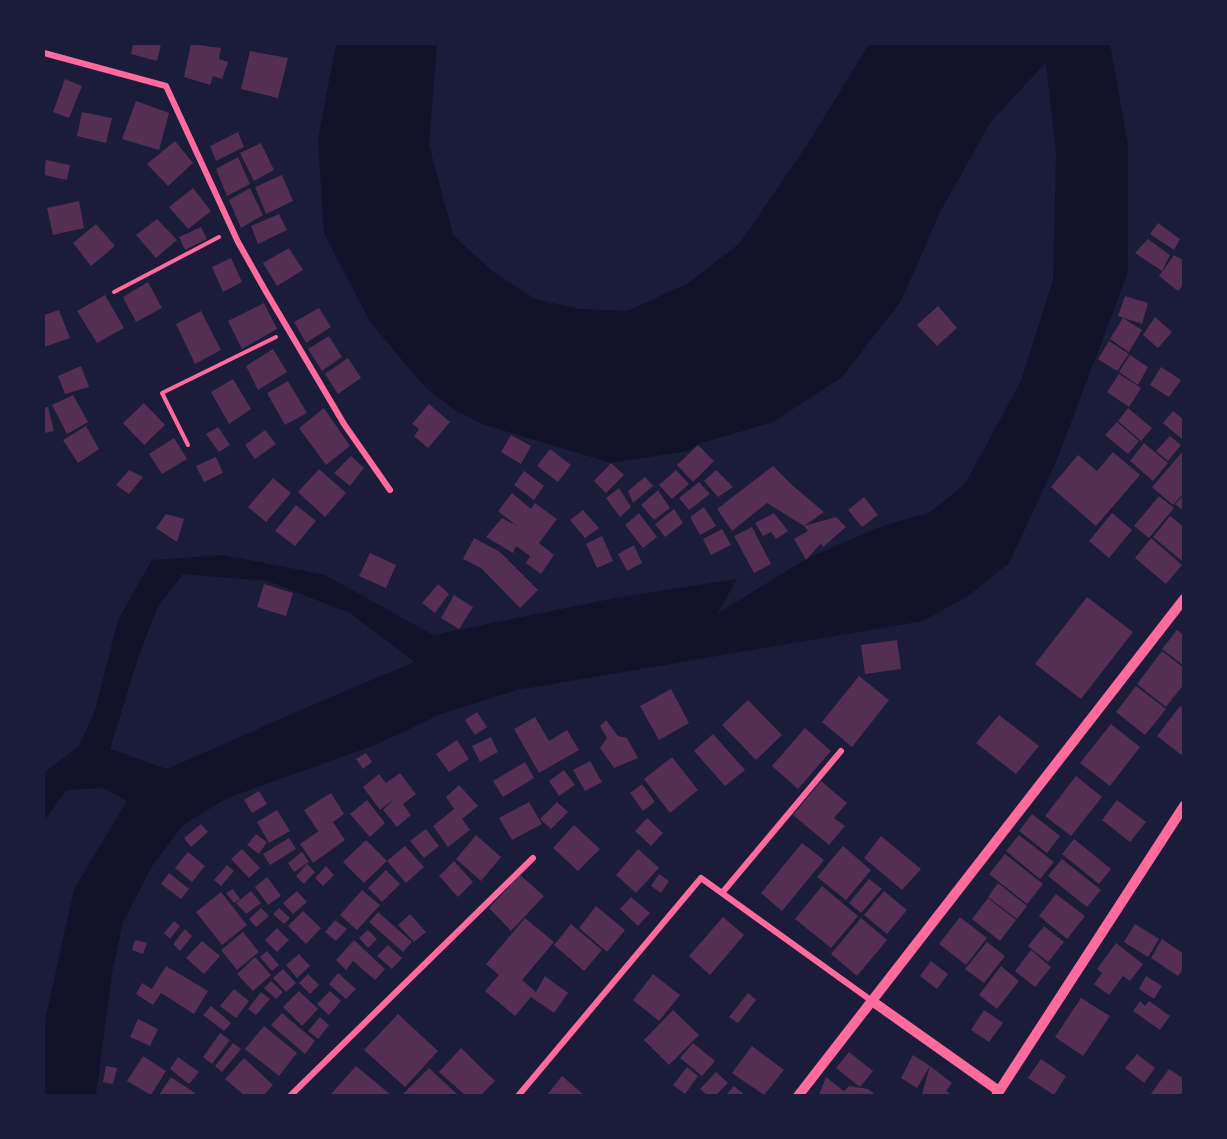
<!DOCTYPE html>
<html>
<head>
<meta charset="utf-8">
<style>
  body { margin:0 }
  #map { position:relative; width:1227px; height:1139px; overflow:hidden; background:#1b1b3a; font-family:"Playfair Display",serif }
  canvas { display:block }
  .frame { position:absolute; inset:0; border:45px solid #1b1b3a; pointer-events:none }
</style>
</head>
<body>
<div id="map">
<canvas width="1227" height="1139"></canvas>
<div class="frame"></div>
</div>
<script>
const ctx = document.querySelector('canvas').getContext('2d');
ctx.lineJoin = 'round';
function fillPath(path, color) {
  ctx.fillStyle = color;
  ctx.fill(path, 'evenodd');
}
function strokePath(path, color, width, dash) {
  ctx.strokeStyle = color;
  ctx.lineWidth = width;
  ctx.lineCap = dash ? 'butt' : 'round';
  ctx.setLineDash(dash || []);
  ctx.stroke(path);
}
fillPath(new Path2D(`
  M 336,44 L 437,44 L 429,145 L 453,235 L 492,271 L 535,299 L 580,309 L 627,311 L 687,284 L 740,243 L 809,142 L 869,44 L 1110,44 L 1128,145 L 1128,272 L 1056,462 L 1009,563 L 968,596 L 923,621 L 517,690 L 441,714 L 375,745 L 227,798 L 183,825 L 152,866 L 123,922 L 112,973 L 96,1095 L 44,1095 L 44,1026 L 74,889 L 127,801 L 103,788 L 66,790 L 44,821 L 44,773 L 79,746 L 95,711 L 118,620 L 152,560 L 223,555 L 325,575 L 433,635 L 616,598 L 737,579 L 717,614 L 806,559 L 882,526 L 929,513 L 965,484 L 1021,381 L 1053,280 L 1056,154 L 1046,62 L 990,123 L 941,210 L 901,301 L 842,377 L 773,422 L 698,444 L 688,451 L 611,463 L 482,424 L 455,410 L 426,388 L 370,322 L 324,233 L 318,139 ZM 183,574 L 268,581 L 350,613 L 415,662 L 324,700 L 167,769 L 110,749 L 137,661 L 157,608 Z`), '#12122b');
fillPath(new Path2D(`
  M 133,44 L 161,44 L 157,61 L 131,54 Z
  M 191,44 L 221,48 L 219,59 L 228,62 L 222,79 L 213,76 L 210,85 L 184,77 Z
  M 250,51 L 288,58 L 278,98 L 241,89 Z
  M 65,79 L 82,86 L 69,118 L 53,112 Z
  M 136,101 L 169,113 L 159,150 L 122,139 Z
  M 82,112 L 112,118 L 106,143 L 77,136 Z
  M 238,132 L 244,147 L 216,161 L 210,146 Z
  M 175,141 L 193,163 L 168,186 L 147,164 Z
  M 261,143 L 274,170 L 254,181 L 240,153 Z
  M 238,157 L 250,184 L 227,196 L 216,169 Z
  M 46,160 L 70,165 L 67,180 L 44,175 Z
  M 282,175 L 293,201 L 266,214 L 255,187 Z
  M 193,188 L 211,211 L 188,229 L 169,207 Z
  M 250,188 L 263,215 L 241,228 L 229,200 Z
  M 79,201 L 84,228 L 53,235 L 47,208 Z
  M 279,214 L 287,230 L 258,244 L 251,226 Z
  M 157,219 L 177,240 L 156,258 L 136,235 Z
  M 1158,223 L 1180,239 L 1174,250 L 1150,234 Z
  M 96,224 L 115,246 L 91,266 L 73,243 Z
  M 201,227 L 207,239 L 185,250 L 179,237 Z
  M 1148,239 L 1170,255 L 1162,271 L 1135,253 Z
  M 289,248 L 303,270 L 277,286 L 263,263 Z
  M 1174,255 L 1184,261 L 1184,284 L 1178,291 L 1159,276 Z
  M 231,258 L 242,282 L 223,292 L 212,267 Z
  M 148,282 L 162,308 L 136,322 L 123,297 Z
  M 105,295 L 124,328 L 97,343 L 77,311 Z
  M 1125,296 L 1148,303 L 1142,324 L 1118,316 Z
  M 264,303 L 277,329 L 242,349 L 228,321 Z
  M 938,306 L 957,328 L 937,346 L 917,325 Z
  M 319,308 L 331,327 L 306,343 L 294,322 Z
  M 59,310 L 70,338 L 44,347 L 44,315 Z
  M 201,311 L 221,350 L 195,364 L 176,324 Z
  M 1155,317 L 1172,332 L 1158,348 L 1143,335 Z
  M 1123,318 L 1142,330 L 1129,352 L 1110,339 Z
  M 329,336 L 342,357 L 322,371 L 308,349 Z
  M 1109,341 L 1129,354 L 1117,371 L 1098,359 Z
  M 273,349 L 287,372 L 258,390 L 246,366 Z
  M 1130,355 L 1148,367 L 1138,385 L 1119,372 Z
  M 348,358 L 361,378 L 338,394 L 325,374 Z
  M 81,366 L 89,387 L 65,394 L 58,376 Z
  M 1161,367 L 1181,380 L 1169,397 L 1150,385 Z
  M 1119,374 L 1141,388 L 1129,407 L 1107,392 Z
  M 233,379 L 251,409 L 229,424 L 211,392 Z
  M 288,381 L 307,413 L 285,425 L 267,393 Z
  M 73,395 L 88,422 L 67,434 L 52,405 Z
  M 144,403 L 165,425 L 144,445 L 123,423 Z
  M 429,404 L 450,422 L 428,448 L 414,436 L 419,429 L 412,424 Z
  M 48,407 L 54,431 L 44,433 L 44,408 Z
  M 324,408 L 350,446 L 326,465 L 299,428 Z
  M 1128,408 L 1152,428 L 1141,441 L 1118,421 Z
  M 1173,411 L 1184,420 L 1184,441 L 1163,423 Z
  M 1117,422 L 1139,441 L 1128,454 L 1105,435 Z
  M 86,426 L 99,449 L 78,463 L 63,440 Z
  M 218,427 L 230,445 L 219,452 L 206,434 Z
  M 265,430 L 276,444 L 255,459 L 245,445 Z
  M 511,435 L 531,446 L 521,464 L 501,452 Z
  M 1170,436 L 1181,445 L 1168,461 L 1156,451 Z
  M 174,438 L 187,459 L 162,474 L 149,454 Z
  M 1144,443 L 1168,463 L 1153,481 L 1130,461 Z
  M 698,445 L 714,461 L 693,482 L 677,465 Z
  M 550,449 L 571,465 L 558,482 L 537,466 Z
  M 1184,450 L 1184,493 L 1173,505 L 1152,487 Z
  M 1113,452 L 1140,475 L 1096,526 L 1051,487 L 1078,455 L 1097,471 Z
  M 351,456 L 364,468 L 350,486 L 334,473 Z
  M 216,457 L 223,473 L 204,482 L 196,466 Z
  M 611,463 L 624,475 L 606,493 L 594,481 Z
  M 773,466 L 792,485 L 824,512 L 804,526 L 767,503 L 732,531 L 717,509 Z
  M 319,469 L 346,493 L 325,517 L 298,492 Z
  M 129,470 L 143,477 L 129,494 L 116,485 Z
  M 676,470 L 689,484 L 672,499 L 659,485 Z
  M 716,470 L 733,487 L 718,497 L 704,481 Z
  M 524,471 L 544,486 L 534,500 L 514,485 Z
  M 645,477 L 653,486 L 633,503 L 628,491 Z
  M 273,478 L 291,493 L 266,522 L 248,507 Z
  M 699,482 L 710,494 L 689,510 L 679,498 Z
  M 619,488 L 631,507 L 620,517 L 606,498 Z
  M 658,490 L 670,508 L 654,520 L 641,505 Z
  M 512,493 L 531,509 L 535,503 L 557,519 L 539,543 L 554,555 L 541,574 L 526,563 L 530,556 L 516,546 L 513,553 L 486,537 L 502,518 L 517,526 L 498,511 Z
  M 1184,495 L 1184,511 L 1175,504 Z
  M 1159,496 L 1174,508 L 1149,538 L 1134,526 Z
  M 864,497 L 878,515 L 862,527 L 848,510 Z
  M 296,505 L 316,521 L 295,546 L 275,531 Z
  M 704,507 L 716,526 L 700,535 L 690,517 Z
  M 674,509 L 683,523 L 665,537 L 655,524 Z
  M 583,510 L 599,528 L 585,538 L 570,520 Z
  M 639,513 L 657,537 L 643,548 L 625,525 Z
  M 774,513 L 788,531 L 776,539 L 771,532 L 763,536 L 755,523 Z
  M 1112,513 L 1132,530 L 1109,558 L 1089,541 Z
  M 166,514 L 184,519 L 177,542 L 156,528 Z
  M 1170,516 L 1184,527 L 1184,558 L 1182,561 L 1153,537 Z
  M 836,517 L 846,527 L 823,547 L 821,543 L 806,560 L 794,539 L 808,531 L 804,526 Z
  M 752,527 L 771,564 L 754,573 L 734,536 Z
  M 722,529 L 731,545 L 711,555 L 703,539 Z
  M 602,536 L 613,561 L 597,568 L 586,544 Z
  M 474,538 L 500,552 L 538,590 L 520,608 L 481,568 L 463,559 Z
  M 1151,538 L 1182,565 L 1166,584 L 1135,558 Z
  M 634,545 L 642,563 L 627,571 L 618,554 Z
  M 370,553 L 396,565 L 386,588 L 359,576 Z
  M 264,584 L 293,593 L 286,616 L 257,607 Z
  M 438,584 L 449,594 L 435,613 L 422,603 Z
  M 454,595 L 473,607 L 459,629 L 441,618 Z
  M 1087,597 L 1133,632 L 1081,699 L 1035,664 Z
  M 1177,630 L 1184,635 L 1184,666 L 1162,649 Z
  M 897,640 L 901,669 L 865,674 L 861,645 Z
  M 1162,651 L 1184,668 L 1184,684 L 1166,707 L 1137,684 Z
  M 859,676 L 889,700 L 852,747 L 822,722 Z
  M 1136,686 L 1166,709 L 1145,735 L 1116,712 Z
  M 671,689 L 689,723 L 659,740 L 640,706 Z
  M 748,700 L 782,735 L 756,760 L 722,725 Z
  M 1180,706 L 1184,709 L 1184,757 L 1157,736 Z
  M 477,712 L 487,727 L 475,735 L 465,720 Z
  M 999,715 L 1039,746 L 1016,774 L 976,743 Z
  M 535,717 L 549,741 L 567,730 L 579,750 L 539,773 L 514,729 Z
  M 606,720 L 618,736 L 627,738 L 638,758 L 614,768 L 600,748 L 607,738 L 600,726 Z
  M 1111,724 L 1140,747 L 1110,786 L 1080,763 Z
  M 805,728 L 831,751 L 798,789 L 772,766 Z
  M 713,734 L 745,770 L 725,786 L 694,751 Z
  M 491,737 L 498,752 L 480,762 L 472,746 Z
  M 457,740 L 469,759 L 449,772 L 436,754 Z
  M 366,753 L 372,762 L 363,769 L 356,759 Z
  M 672,757 L 698,790 L 670,813 L 644,779 Z
  M 590,761 L 602,782 L 585,791 L 573,770 Z
  M 525,762 L 534,778 L 503,797 L 493,781 Z
  M 564,770 L 575,785 L 559,796 L 549,781 Z
  M 400,773 L 416,794 L 403,804 L 411,815 L 397,827 L 383,810 L 395,798 L 380,810 L 363,787 L 379,774 L 386,783 Z
  M 1076,776 L 1102,797 L 1071,836 L 1045,816 Z
  M 821,781 L 847,803 L 834,818 L 845,826 L 829,845 L 793,815 Z
  M 642,784 L 655,802 L 643,811 L 630,793 Z
  M 459,785 L 478,806 L 462,819 L 470,830 L 448,847 L 433,826 L 454,809 L 446,797 Z
  M 259,791 L 267,804 L 252,813 L 244,800 Z
  M 331,793 L 344,814 L 333,822 L 345,840 L 313,863 L 300,844 L 323,828 L 318,831 L 304,810 Z
  M 367,800 L 385,823 L 370,837 L 350,814 Z
  M 1117,800 L 1146,822 L 1130,842 L 1102,820 Z
  M 529,802 L 542,824 L 512,840 L 499,818 Z
  M 557,802 L 568,812 L 551,829 L 540,819 Z
  M 277,810 L 290,831 L 269,843 L 257,822 Z
  M 1032,814 L 1060,836 L 1047,853 L 1019,831 Z
  M 647,818 L 663,833 L 651,846 L 635,831 Z
  M 201,824 L 208,832 L 191,847 L 184,838 Z
  M 574,825 L 600,849 L 578,871 L 553,848 Z
  M 426,829 L 439,846 L 424,858 L 410,841 Z
  M 256,834 L 267,842 L 259,854 L 247,845 Z
  M 476,835 L 501,857 L 481,881 L 456,859 Z
  M 1019,835 L 1054,862 L 1040,879 L 1006,851 Z
  M 881,836 L 921,869 L 902,890 L 864,858 Z
  M 289,838 L 296,849 L 270,865 L 263,854 Z
  M 1074,839 L 1111,869 L 1099,884 L 1062,854 Z
  M 366,840 L 387,861 L 405,846 L 424,867 L 406,883 L 387,861 L 364,883 L 343,862 Z
  M 802,843 L 824,860 L 782,911 L 761,893 Z
  M 843,846 L 871,870 L 846,900 L 817,877 Z
  M 242,849 L 260,868 L 249,878 L 231,859 Z
  M 638,849 L 659,868 L 636,893 L 616,875 Z
  M 188,852 L 205,866 L 192,882 L 175,868 Z
  M 302,852 L 309,862 L 294,872 L 288,863 Z
  M 1005,854 L 1043,884 L 1027,904 L 989,874 Z
  M 1062,859 L 1101,890 L 1087,907 L 1048,876 Z
  M 454,861 L 473,882 L 458,897 L 439,876 Z
  M 307,864 L 315,872 L 304,884 L 296,876 Z
  M 227,865 L 234,871 L 221,886 L 214,880 Z
  M 326,866 L 334,875 L 323,886 L 315,878 Z
  M 386,870 L 400,884 L 382,902 L 368,888 Z
  M 169,873 L 189,889 L 181,899 L 161,884 Z
  M 659,874 L 669,881 L 661,893 L 651,886 Z
  M 520,875 L 544,896 L 511,931 L 489,908 Z
  M 267,877 L 281,896 L 268,905 L 255,887 Z
  M 869,879 L 882,889 L 861,913 L 849,903 Z
  M 998,883 L 1027,906 L 1017,919 L 988,897 Z
  M 822,886 L 858,916 L 831,948 L 795,919 Z
  M 233,889 L 240,899 L 234,903 L 226,893 Z
  M 362,890 L 380,905 L 357,930 L 340,915 Z
  M 251,891 L 261,903 L 246,914 L 236,903 Z
  M 297,891 L 307,902 L 293,914 L 283,903 Z
  M 884,891 L 907,910 L 887,934 L 864,915 Z
  M 221,892 L 247,925 L 222,945 L 196,912 Z
  M 1056,894 L 1085,916 L 1067,939 L 1039,916 Z
  M 631,897 L 650,913 L 638,926 L 620,909 Z
  M 988,898 L 1016,920 L 1000,941 L 972,919 Z
  M 596,906 L 625,930 L 607,952 L 579,928 Z
  M 261,908 L 269,916 L 256,927 L 249,919 Z
  M 279,908 L 290,918 L 284,924 L 273,914 Z
  M 303,911 L 321,928 L 306,944 L 288,926 Z
  M 378,912 L 412,942 L 403,952 L 369,922 Z
  M 410,914 L 426,932 L 414,942 L 398,925 Z
  M 723,917 L 744,935 L 710,975 L 689,956 Z
  M 960,917 L 987,938 L 966,965 L 939,944 Z
  M 525,918 L 554,942 L 522,980 L 536,992 L 545,976 L 568,993 L 554,1013 L 531,997 L 515,1016 L 485,991 L 499,975 L 486,964 Z
  M 861,918 L 887,940 L 857,976 L 831,954 Z
  M 335,920 L 347,929 L 336,941 L 325,932 Z
  M 174,921 L 180,926 L 170,939 L 164,933 Z
  M 571,924 L 602,950 L 584,971 L 554,945 Z
  M 1135,924 L 1159,939 L 1148,957 L 1124,942 Z
  M 1044,926 L 1064,942 L 1048,962 L 1028,946 Z
  M 277,928 L 289,940 L 277,952 L 265,940 Z
  M 185,929 L 192,936 L 180,951 L 173,944 Z
  M 368,930 L 377,939 L 368,948 L 359,938 Z
  M 243,932 L 259,952 L 237,970 L 221,950 Z
  M 1162,939 L 1184,954 L 1184,968 L 1178,976 L 1151,958 Z
  M 135,940 L 147,943 L 143,954 L 132,950 Z
  M 354,940 L 385,969 L 375,980 L 353,961 L 346,970 L 336,960 Z
  M 202,941 L 220,956 L 204,974 L 186,958 Z
  M 987,942 L 1005,956 L 984,983 L 965,969 Z
  M 1116,943 L 1143,964 L 1130,981 L 1123,976 L 1109,995 L 1094,984 L 1102,973 L 1097,969 Z
  M 388,945 L 402,958 L 392,969 L 377,956 Z
  M 1031,950 L 1051,967 L 1035,987 L 1015,971 Z
  M 267,951 L 279,965 L 272,971 L 260,957 Z
  M 299,954 L 310,966 L 297,978 L 286,965 Z
  M 255,957 L 271,975 L 253,991 L 237,974 Z
  M 931,961 L 948,974 L 937,989 L 920,976 Z
  M 166,966 L 208,991 L 194,1014 L 161,993 L 153,1005 L 136,994 L 142,983 L 152,989 Z
  M 1001,966 L 1019,981 L 997,1009 L 979,995 Z
  M 283,969 L 296,983 L 286,992 L 273,978 Z
  M 338,973 L 356,989 L 346,999 L 329,984 Z
  M 308,974 L 319,985 L 310,994 L 299,983 Z
  M 653,974 L 680,995 L 659,1021 L 633,1000 Z
  M 1146,976 L 1162,986 L 1154,999 L 1139,989 Z
  M 271,981 L 283,992 L 276,999 L 264,988 Z
  M 234,989 L 249,1001 L 236,1018 L 220,1006 Z
  M 299,991 L 318,1009 L 302,1026 L 283,1007 Z
  M 330,991 L 341,1001 L 329,1015 L 317,1004 Z
  M 261,992 L 270,999 L 256,1015 L 248,1009 Z
  M 748,993 L 756,1000 L 738,1023 L 729,1017 Z
  M 1081,998 L 1110,1016 L 1083,1056 L 1055,1037 Z
  M 1140,1001 L 1145,1006 L 1149,1001 L 1170,1016 L 1160,1030 L 1133,1011 Z
  M 211,1006 L 231,1023 L 224,1031 L 203,1015 Z
  M 673,1010 L 699,1035 L 669,1065 L 644,1040 Z
  M 984,1010 L 1003,1023 L 989,1042 L 971,1030 Z
  M 282,1013 L 315,1041 L 305,1054 L 271,1025 Z
  M 398,1014 L 438,1051 L 405,1087 L 364,1050 Z
  M 320,1017 L 329,1025 L 318,1039 L 308,1031 Z
  M 138,1019 L 158,1029 L 150,1046 L 130,1037 Z
  M 264,1026 L 297,1053 L 279,1076 L 245,1049 Z
  M 220,1033 L 230,1040 L 212,1064 L 203,1057 Z
  M 233,1043 L 241,1049 L 222,1072 L 215,1066 Z
  M 693,1043 L 715,1061 L 702,1076 L 680,1058 Z
  M 752,1046 L 784,1070 L 764,1095 L 732,1073 Z
  M 461,1048 L 495,1081 L 481,1095 L 465,1095 L 439,1072 Z
  M 849,1052 L 873,1071 L 860,1087 L 836,1068 Z
  M 1137,1054 L 1155,1068 L 1144,1083 L 1125,1068 Z
  M 913,1055 L 930,1066 L 952,1083 L 946,1091 L 952,1095 L 922,1094 L 930,1066 L 917,1088 L 901,1078 Z
  M 143,1056 L 166,1071 L 151,1095 L 127,1081 Z
  M 178,1057 L 199,1072 L 189,1084 L 170,1069 Z
  M 244,1058 L 273,1085 L 264,1095 L 244,1095 L 225,1079 Z
  M 1041,1059 L 1066,1076 L 1054,1095 L 1028,1078 Z
  M 106,1066 L 117,1068 L 113,1084 L 103,1082 Z
  M 356,1066 L 391,1095 L 330,1095 Z
  M 687,1067 L 698,1076 L 685,1094 L 673,1085 Z
  M 429,1068 L 458,1095 L 402,1095 Z
  M 1169,1069 L 1184,1079 L 1184,1095 L 1150,1095 Z
  M 716,1072 L 728,1083 L 716,1095 L 707,1095 L 700,1089 Z
  M 562,1076 L 583,1094 L 582,1095 L 547,1095 Z
  M 171,1077 L 195,1093 L 194,1095 L 159,1095 Z
  M 826,1077 L 844,1091 L 849,1086 L 868,1089 L 876,1095 L 819,1095 Z
  M 734,1086 L 745,1095 L 726,1095 Z`), '#542f53');
strokePath(new Path2D(`
  M 114,292 L 219,237
  M 188,445 L 162,393 L 276,337`), '#ff6b9d', 4);
strokePath(new Path2D(`
  M 44,53 L 166,86 L 238,242 L 265,290 L 344,424 L 390,490
  M 722,893 L 841,751
  M 290,1096 L 533,858
  M 518,1096 L 701,878 L 872,1001`), '#ff6b9d', 6);
strokePath(new Path2D(`
  M 872,1001 L 999,1091
  M 798,1096 L 1184,599
  M 996,1096 L 1184,806`), '#ff6b9d', 10);
</script>
</body>
</html>
